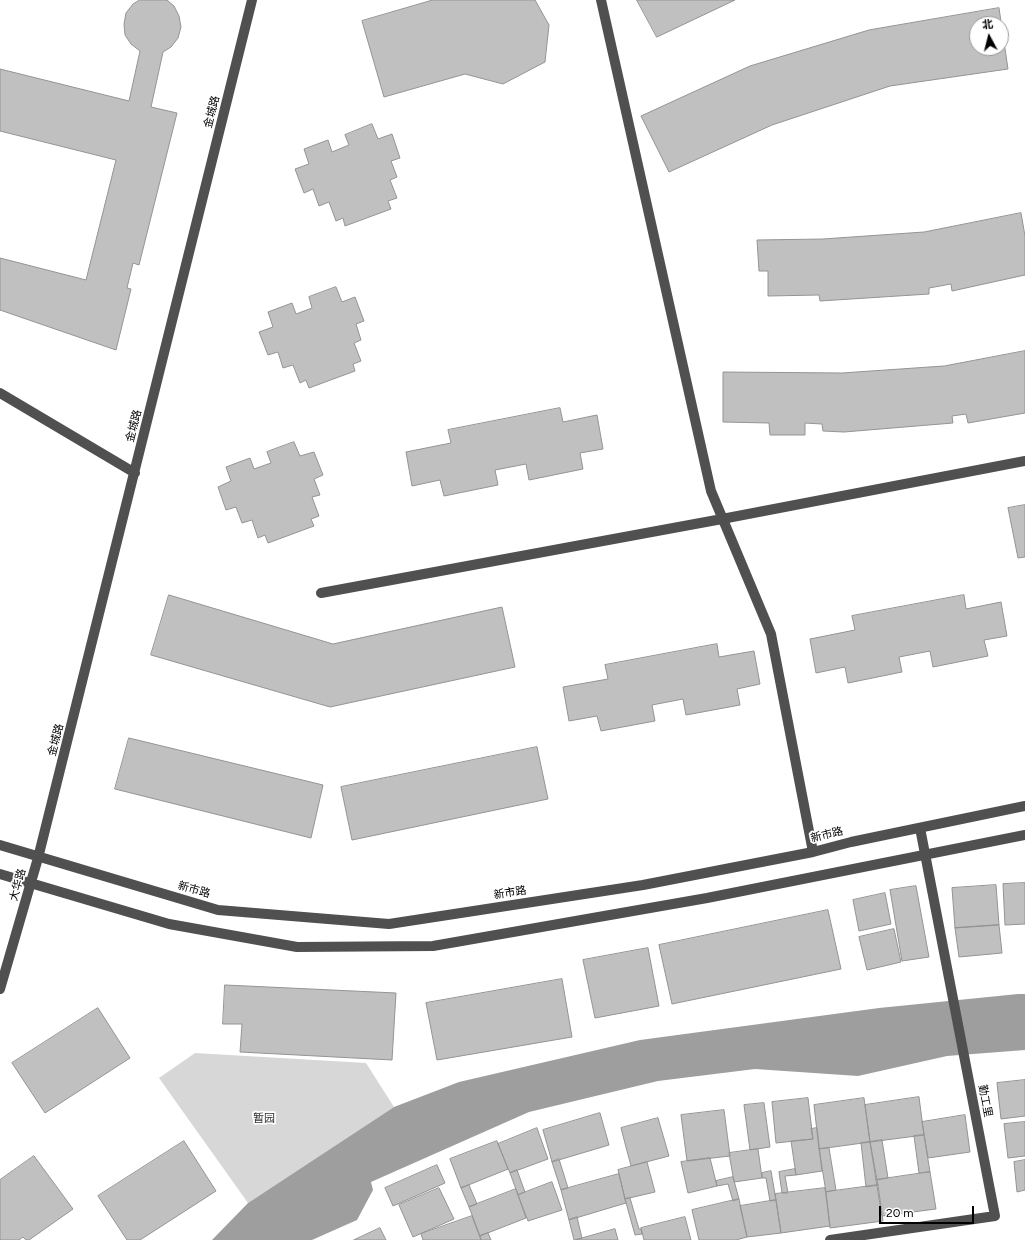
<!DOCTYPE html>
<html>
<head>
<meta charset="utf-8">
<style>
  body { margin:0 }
  #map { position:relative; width:1025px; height:1240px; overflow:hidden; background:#fff; font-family:Figtree,"Noto Sans SC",sans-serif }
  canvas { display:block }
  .north { position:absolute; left:969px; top:16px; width:40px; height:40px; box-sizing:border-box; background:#fff; border:1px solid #999; border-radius:50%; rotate:353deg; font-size:11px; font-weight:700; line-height:16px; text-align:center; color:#000 }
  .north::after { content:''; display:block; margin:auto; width:14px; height:18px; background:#000; clip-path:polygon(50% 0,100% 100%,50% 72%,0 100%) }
  .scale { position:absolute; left:879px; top:1206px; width:95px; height:18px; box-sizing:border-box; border:2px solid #000; border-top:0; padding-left:5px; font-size:12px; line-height:14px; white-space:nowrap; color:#000; -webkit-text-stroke:3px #fff; paint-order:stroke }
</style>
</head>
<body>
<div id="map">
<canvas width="1025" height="1240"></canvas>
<div class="north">北</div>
<div class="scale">20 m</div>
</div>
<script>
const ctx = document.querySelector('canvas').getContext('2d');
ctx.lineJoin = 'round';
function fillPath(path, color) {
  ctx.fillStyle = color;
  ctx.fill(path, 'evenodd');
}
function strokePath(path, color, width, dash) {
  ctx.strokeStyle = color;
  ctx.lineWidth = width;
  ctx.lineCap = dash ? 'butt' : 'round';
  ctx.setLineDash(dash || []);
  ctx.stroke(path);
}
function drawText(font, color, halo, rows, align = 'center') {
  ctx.font = font + ' Figtree,"Noto Sans SC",sans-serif';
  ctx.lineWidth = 3.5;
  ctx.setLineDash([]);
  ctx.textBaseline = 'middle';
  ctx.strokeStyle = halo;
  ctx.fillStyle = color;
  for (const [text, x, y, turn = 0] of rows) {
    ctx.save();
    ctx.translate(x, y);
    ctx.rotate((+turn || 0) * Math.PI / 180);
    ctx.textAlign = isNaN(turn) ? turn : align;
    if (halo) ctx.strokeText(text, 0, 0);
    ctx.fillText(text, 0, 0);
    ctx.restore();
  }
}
fillPath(new Path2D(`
  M 195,1053 L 366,1063 L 394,1107 L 248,1203 L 159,1078 Z`), '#d7d7d7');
fillPath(new Path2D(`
  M 1018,994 L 1025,994 L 1025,1050 L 947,1056 L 858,1076 L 755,1069 L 658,1081 L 529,1112 L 371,1182 L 373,1190 L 357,1220 L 312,1240 L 212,1240 L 248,1203 L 394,1107 L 459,1082 L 640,1040 L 879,1008 Z`), '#9e9e9e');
const building = new Path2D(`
  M 140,0 L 167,0 L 174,6 L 179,16 L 181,27 L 178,38 L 171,47 L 163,52 L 151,107 L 177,113 L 139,265 L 133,263 L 127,288 L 131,289 L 116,350 L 0,310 L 0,258 L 86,280 L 116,160 L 0,131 L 0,69 L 129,101 L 140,51 L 131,44 L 125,35 L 124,24 L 126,13 L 133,4 Z
  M 433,0 L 535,0 L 549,25 L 545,62 L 503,84 L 465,74 L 384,97 L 362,21 Z
  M 637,0 L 735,0 L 657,37 Z
  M 999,8 L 1008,69 L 890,86 L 772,125 L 669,172 L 641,116 L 750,66 L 869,30 ZM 977,24 L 1001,24 L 1001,48 L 977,48 Z
  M 372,124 L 378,139 L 392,134 L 400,158 L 391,161 L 397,177 L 390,180 L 397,198 L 388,201 L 391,209 L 345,226 L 343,218 L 336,221 L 329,202 L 319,206 L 313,189 L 304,193 L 295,169 L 309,164 L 304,149 L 328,140 L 332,152 L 349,145 L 345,135 Z
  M 1021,213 L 1025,236 L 1025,275 L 952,291 L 951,284 L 929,288 L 929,294 L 820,301 L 819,295 L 768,296 L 768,271 L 759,271 L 757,240 L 823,239 L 924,232 Z
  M 336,287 L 342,302 L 355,297 L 364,321 L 356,324 L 361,340 L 354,343 L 361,361 L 353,364 L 355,371 L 309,388 L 306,380 L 300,383 L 293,365 L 283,368 L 278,352 L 268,355 L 259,332 L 273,327 L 268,312 L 292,303 L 296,314 L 312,308 L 309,297 Z
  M 1025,351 L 1025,413 L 968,423 L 966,414 L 952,416 L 953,423 L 844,432 L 823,431 L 822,424 L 805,423 L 805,435 L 770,435 L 769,423 L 723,422 L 723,372 L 842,373 L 944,366 Z
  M 560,408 L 563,422 L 597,415 L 603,449 L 580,453 L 583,469 L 529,480 L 526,464 L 495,470 L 498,485 L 444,496 L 440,480 L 412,486 L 406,452 L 451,443 L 448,430 Z
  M 294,442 L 300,456 L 314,452 L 323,475 L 314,479 L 320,495 L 312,497 L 319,516 L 311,519 L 314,526 L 268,543 L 265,535 L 258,538 L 252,520 L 242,523 L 236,507 L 226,510 L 218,487 L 231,481 L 226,467 L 250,458 L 254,469 L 271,463 L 267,452 Z
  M 1025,505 L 1025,557 L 1018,558 L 1008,508 Z
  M 169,595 L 333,644 L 502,607 L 515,667 L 330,707 L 151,655 Z
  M 964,595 L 966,609 L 1001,602 L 1007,636 L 984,640 L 988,656 L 933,667 L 930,651 L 899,657 L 902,672 L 848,683 L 845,667 L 816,673 L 810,639 L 855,630 L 852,616 Z
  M 717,644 L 719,657 L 754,651 L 760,684 L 737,689 L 740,705 L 686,715 L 683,699 L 652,705 L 655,721 L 601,731 L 597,716 L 569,721 L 563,687 L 608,679 L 605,665 Z
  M 129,738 L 323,785 L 311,838 L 115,789 Z
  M 537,747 L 548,799 L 352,840 L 341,787 Z
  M 1025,883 L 1025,924 L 1005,925 L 1003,884 Z
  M 996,885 L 999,925 L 955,928 L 952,888 Z
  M 916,886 L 929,957 L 902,961 L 890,890 Z
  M 885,893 L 891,924 L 859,931 L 853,900 Z
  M 828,910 L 841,969 L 672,1004 L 659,945 Z
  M 999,925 L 1002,953 L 959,957 L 955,928 Z
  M 894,929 L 901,962 L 867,970 L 859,937 Z
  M 648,948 L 659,1006 L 595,1018 L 583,960 Z
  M 562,979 L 572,1037 L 437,1060 L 426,1003 Z
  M 225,985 L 396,993 L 392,1060 L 240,1052 L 242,1024 L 223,1024 Z
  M 98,1008 L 130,1058 L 45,1113 L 12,1063 Z
  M 1025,1080 L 1025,1116 L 1001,1119 L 997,1083 Z
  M 919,1097 L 924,1135 L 870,1142 L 865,1105 Z
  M 808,1098 L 813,1139 L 776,1143 L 772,1102 Z
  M 864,1098 L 870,1142 L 819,1149 L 814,1105 Z
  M 764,1103 L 770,1147 L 750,1150 L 744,1105 Z
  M 724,1110 L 730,1156 L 687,1161 L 681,1115 Z
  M 600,1113 L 609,1145 L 552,1162 L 543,1130 Z
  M 965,1115 L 970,1152 L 928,1158 L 922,1122 Z
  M 658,1118 L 669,1156 L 631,1166 L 621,1128 Z
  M 1025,1122 L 1025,1156 L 1008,1158 L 1004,1124 Z
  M 537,1128 L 548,1159 L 510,1173 L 498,1144 Z
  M 817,1128 L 822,1171 L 796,1175 L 791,1141 L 813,1139 L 811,1129 Z
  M 924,1135 L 930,1172 L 919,1173 L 914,1136 Z
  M 882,1140 L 888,1178 L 876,1180 L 870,1142 Z
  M 184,1141 L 216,1191 L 140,1240 L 127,1240 L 98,1196 Z
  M 497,1141 L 508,1169 L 461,1188 L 450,1159 Z
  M 870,1142 L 878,1185 L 866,1187 L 861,1143 Z
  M 829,1148 L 836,1190 L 826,1192 L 819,1149 Z
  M 758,1149 L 762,1178 L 734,1182 L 729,1153 Z
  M 34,1156 L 73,1209 L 29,1240 L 26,1240 L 23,1237 L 19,1240 L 0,1240 L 0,1180 Z
  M 710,1158 L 717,1186 L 688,1193 L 681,1162 Z
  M 559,1159 L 568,1188 L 561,1190 L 552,1162 Z
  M 1025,1160 L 1025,1190 L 1017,1192 L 1014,1162 Z
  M 647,1162 L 655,1192 L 625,1199 L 618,1170 Z
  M 437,1165 L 445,1183 L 393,1206 L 385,1188 Z
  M 795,1169 L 796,1175 L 785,1176 L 788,1193 L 782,1193 L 779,1172 Z
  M 517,1170 L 525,1192 L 518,1195 L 510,1173 Z
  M 771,1171 L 776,1200 L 770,1201 L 766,1178 L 762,1178 L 762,1173 Z
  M 930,1172 L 936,1209 L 882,1216 L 876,1180 Z
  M 619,1174 L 626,1203 L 569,1220 L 561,1190 Z
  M 733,1177 L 739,1199 L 733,1201 L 728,1184 L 717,1186 L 716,1181 Z
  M 552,1182 L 562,1210 L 528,1221 L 518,1195 Z
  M 469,1185 L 477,1204 L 469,1207 L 461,1188 Z
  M 878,1185 L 883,1221 L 830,1228 L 826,1192 Z
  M 439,1188 L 454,1219 L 413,1237 L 399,1205 Z
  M 825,1188 L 830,1226 L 781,1233 L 775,1194 Z
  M 516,1189 L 526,1218 L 480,1236 L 469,1207 Z
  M 630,1198 L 639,1229 L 641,1229 L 642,1234 L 635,1235 L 625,1199 Z
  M 739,1199 L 747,1237 L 736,1240 L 699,1240 L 692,1210 Z
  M 776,1200 L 781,1233 L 747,1237 L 740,1206 Z
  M 472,1216 L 481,1240 L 423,1240 L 421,1234 Z
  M 577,1217 L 582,1238 L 574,1240 L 569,1220 Z
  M 685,1217 L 691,1240 L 644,1240 L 641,1228 Z
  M 380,1228 L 386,1240 L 354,1240 Z
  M 615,1229 L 618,1240 L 576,1240 L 582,1238 Z
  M 488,1233 L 491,1240 L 481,1240 L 480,1236 Z`);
fillPath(building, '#c0c0c0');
strokePath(building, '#949494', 1);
strokePath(new Path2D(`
  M 601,0 L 711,491 L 771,634 L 813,852
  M 0,393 L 135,473
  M 321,593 L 722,519 L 1025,461
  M 0,845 L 218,910 L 389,924 L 643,885 L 813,852 L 851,842 L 1025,806
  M 0,874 L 169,924 L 297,947 L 433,946 L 707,898 L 1025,835
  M 0,989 L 38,858 L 252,0
  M 830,1240 L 995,1216 L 920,828`), '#505050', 10);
drawText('11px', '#000', '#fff', [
  ["金城路",212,112,-76],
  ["金城路",134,426,-76],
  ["金城路",56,740,-76],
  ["新市路",827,835,-14],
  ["大华路",18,885,-74],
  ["新市路",194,890,16],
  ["新市路",510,893,-9],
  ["勤工里",985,1101,79]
]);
drawText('11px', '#2e2e2e', '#fff', [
  ["暂园",264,1119]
]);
</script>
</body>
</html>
